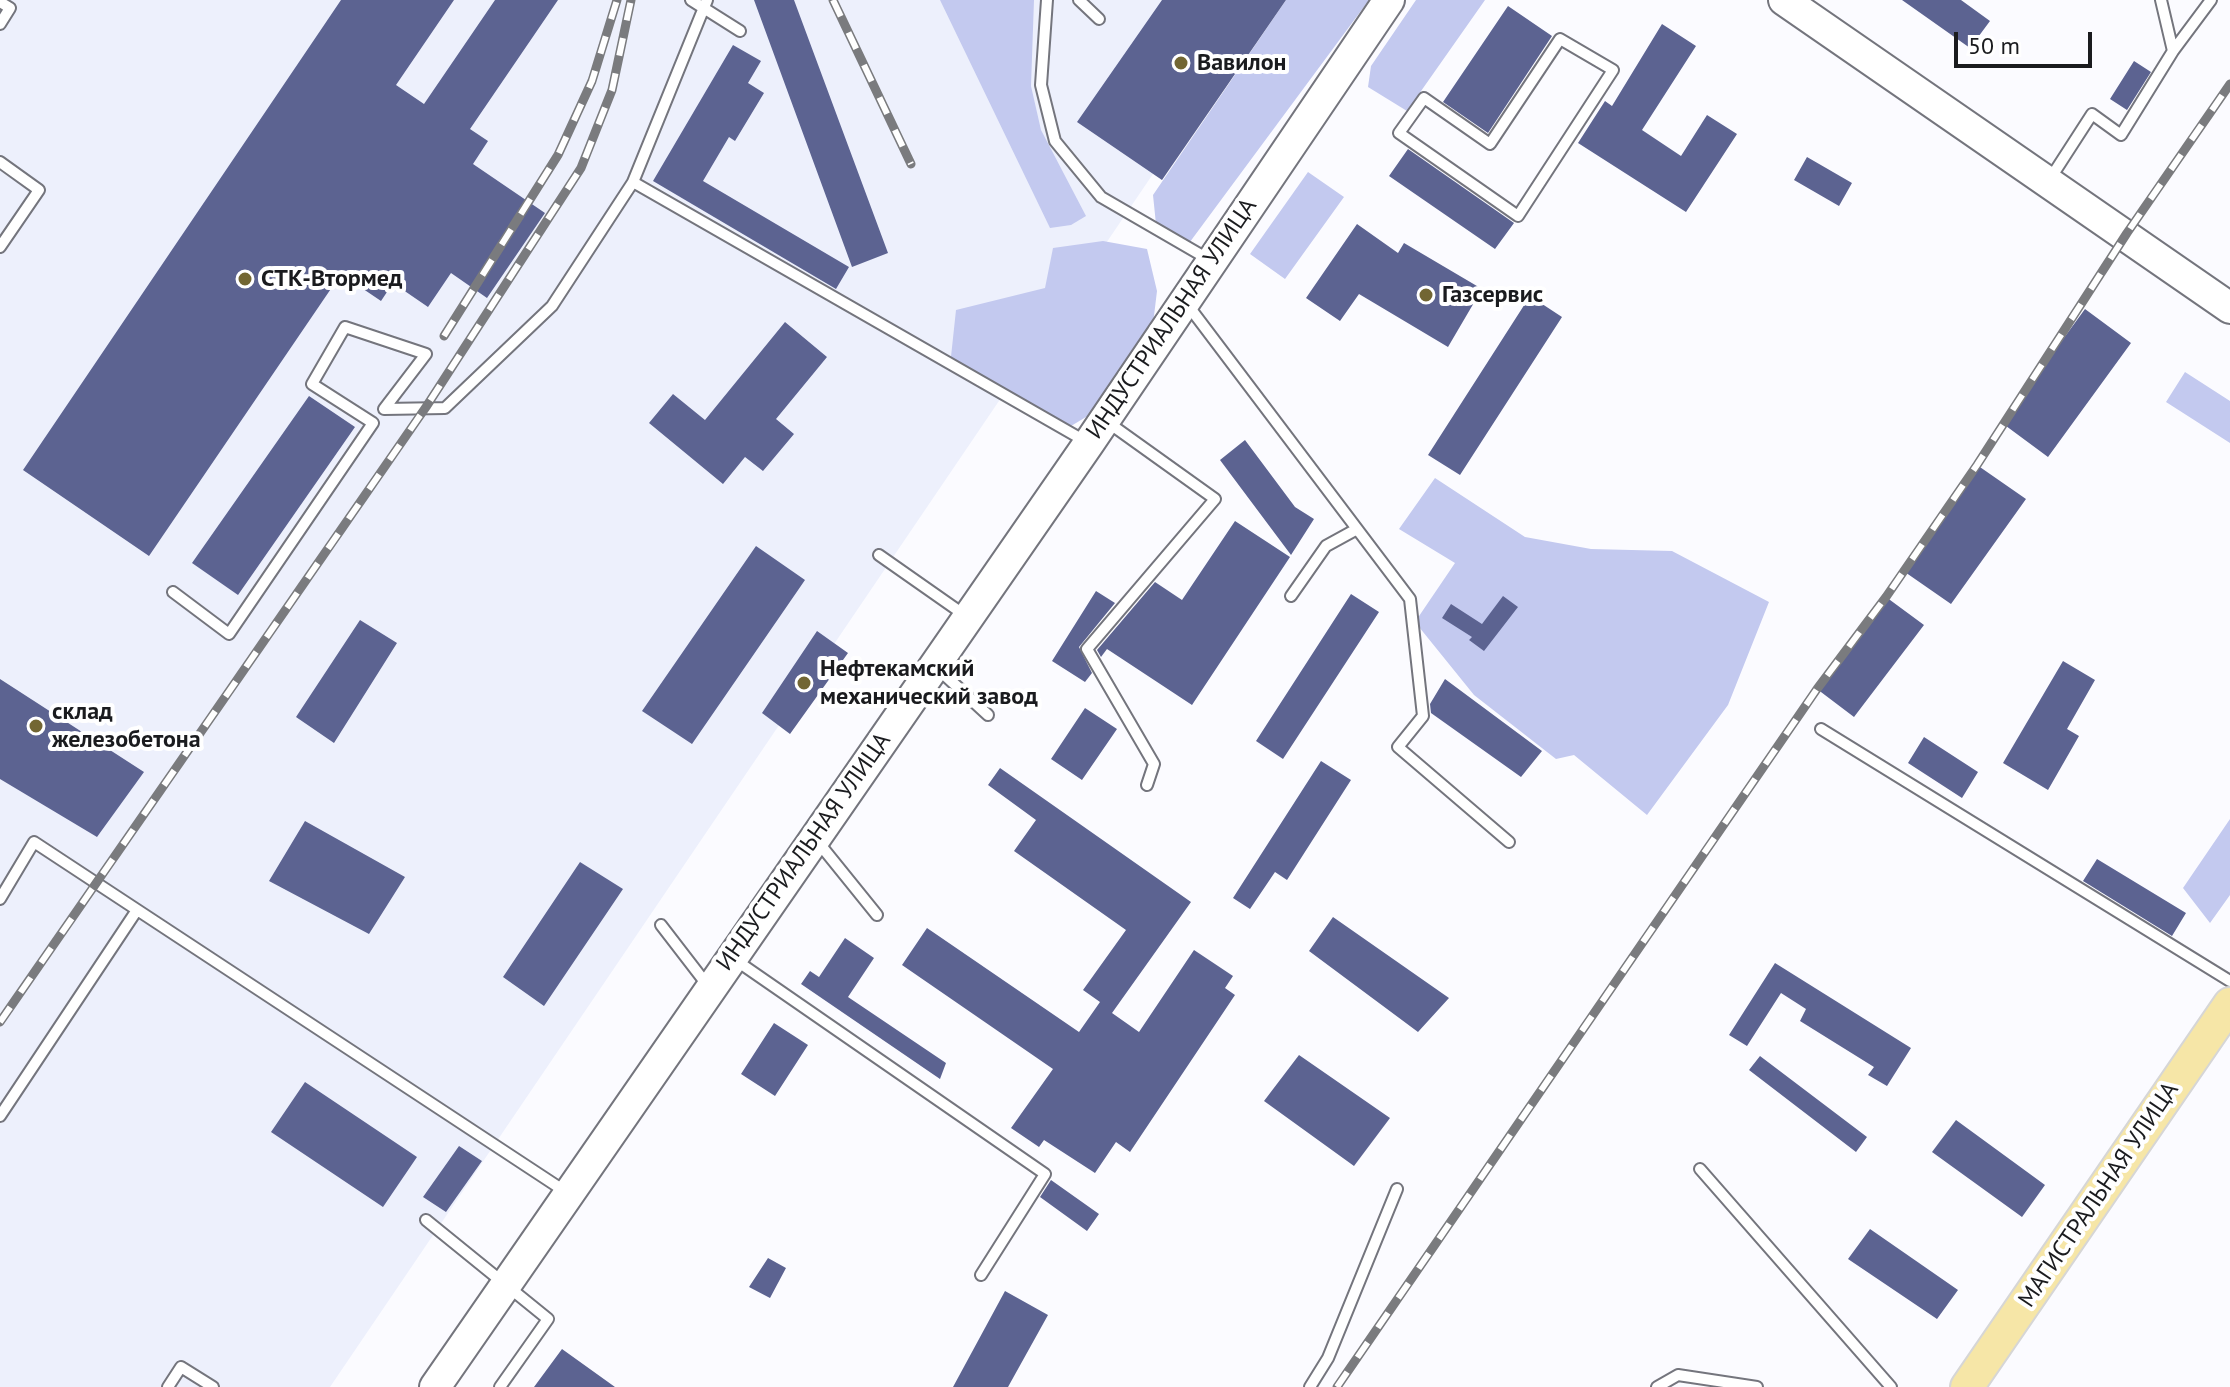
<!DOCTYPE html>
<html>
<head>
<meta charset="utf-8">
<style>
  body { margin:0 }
  #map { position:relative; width:2230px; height:1387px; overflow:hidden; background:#fbfbff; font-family:"PT Sans",sans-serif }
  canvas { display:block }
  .scale { position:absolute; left:1954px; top:32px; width:138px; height:36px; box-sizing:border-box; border:4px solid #1a1b1e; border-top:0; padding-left:10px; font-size:24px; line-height:28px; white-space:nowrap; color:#1a1b1e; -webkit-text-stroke:6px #fff; paint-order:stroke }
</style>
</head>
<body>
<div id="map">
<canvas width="2230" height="1387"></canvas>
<div class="scale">50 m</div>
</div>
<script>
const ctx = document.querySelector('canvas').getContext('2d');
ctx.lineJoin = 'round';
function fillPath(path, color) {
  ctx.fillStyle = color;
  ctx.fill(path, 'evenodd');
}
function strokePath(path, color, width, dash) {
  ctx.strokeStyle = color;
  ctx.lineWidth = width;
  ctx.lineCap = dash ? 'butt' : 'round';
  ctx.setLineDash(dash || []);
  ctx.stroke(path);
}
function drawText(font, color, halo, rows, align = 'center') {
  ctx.font = font + ' "PT Sans",sans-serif';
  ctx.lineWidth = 8;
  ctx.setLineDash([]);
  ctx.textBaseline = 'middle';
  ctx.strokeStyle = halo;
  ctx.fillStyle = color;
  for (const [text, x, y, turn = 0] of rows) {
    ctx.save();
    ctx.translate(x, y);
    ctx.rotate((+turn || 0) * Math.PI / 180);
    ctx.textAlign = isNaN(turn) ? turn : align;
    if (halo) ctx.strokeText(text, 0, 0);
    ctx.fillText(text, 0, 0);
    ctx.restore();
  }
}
fillPath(new Path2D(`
  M 0,0 L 1271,0 L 330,1387 L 0,1387 Z`), '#edf0fc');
fillPath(new Path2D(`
  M 940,0 L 1034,0 L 1031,86 L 1041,130 L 1086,216 L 1071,225 L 1050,228 Z
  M 1286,0 L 1369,0 L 1184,250 L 1157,234 L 1153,195 Z
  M 1416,0 L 1485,0 L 1407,111 L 1368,87 L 1371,66 Z
  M 1308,172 L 1344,197 L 1285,279 L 1250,254 Z
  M 1103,241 L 1147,249 L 1157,291 L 1153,324 L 1091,414 L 1061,432 L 950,366 L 956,310 L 1045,288 L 1053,248 Z
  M 2185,372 L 2230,401 L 2230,443 L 2166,402 Z
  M 1435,478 L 1525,537 L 1591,549 L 1672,551 L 1769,602 L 1728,705 L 1647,815 L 1574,755 L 1556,759 L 1474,695 L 1415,622 L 1455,563 L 1399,529 Z
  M 2230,819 L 2230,895 L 2210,923 L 2183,888 Z`), '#c3c9ef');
fillPath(new Path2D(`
  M 341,0 L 454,0 L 396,85 L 424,104 L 495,0 L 558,0 L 470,129 L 488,141 L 473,164 L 545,213 L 487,298 L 451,273 L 428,307 L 393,283 L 381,301 L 341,274 L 149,556 L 23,470 Z
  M 754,0 L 794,0 L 888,253 L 852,267 Z
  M 1162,0 L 1286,0 L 1162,180 L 1077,122 Z
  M 1902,0 L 1961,0 L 1990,21 L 1970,48 Z
  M 1508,6 L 1552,36 L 1488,133 L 1443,102 Z
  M 1662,24 L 1696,46 L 1642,130 L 1681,156 L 1707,115 L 1737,134 L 1686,212 L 1578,143 L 1605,101 L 1612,106 Z
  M 733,45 L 761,61 L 748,83 L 764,93 L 735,141 L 729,137 L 703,181 L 849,267 L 836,289 L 653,181 Z
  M 2134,61 L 2151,72 L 2127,110 L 2110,99 Z
  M 1408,149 L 1514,223 L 1495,249 L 1389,176 Z
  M 1807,157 L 1852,183 L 1839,206 L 1794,180 Z
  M 1357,224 L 1398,253 L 1404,243 L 1482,289 L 1448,347 L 1359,294 L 1340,321 L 1306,298 Z
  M 1530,296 L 1562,317 L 1460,475 L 1428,455 Z
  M 2085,309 L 2131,343 L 2048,457 L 2002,423 Z
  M 785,322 L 827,357 L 776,419 L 794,434 L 763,471 L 745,457 L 723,484 L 649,423 L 673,394 L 705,420 Z
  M 309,396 L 355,427 L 238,595 L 192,563 Z
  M 1245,440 L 1295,507 L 1314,519 L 1291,555 L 1220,460 Z
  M 1977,465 L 2026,499 L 1951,604 L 1902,570 Z
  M 1235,521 L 1290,557 L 1192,705 L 1107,649 L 1101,657 L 1097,650 L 1155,582 L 1182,600 Z
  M 756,546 L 805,580 L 692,744 L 642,711 Z
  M 1096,591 L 1115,603 L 1079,647 L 1092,673 L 1085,682 L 1052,661 Z
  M 1351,594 L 1379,612 L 1283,759 L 1256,741 Z
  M 1503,596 L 1518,607 L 1484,651 L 1469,640 L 1472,637 L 1442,618 L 1451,604 L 1482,624 Z
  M 1886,597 L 1924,625 L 1854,717 L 1817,689 Z
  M 360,620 L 397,643 L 334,743 L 296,717 Z
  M 817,631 L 848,653 L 790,734 L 762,713 Z
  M 2063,661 L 2095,680 L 2067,729 L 2079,736 L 2048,790 L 2003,763 Z
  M 0,679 L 144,772 L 97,837 L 0,779 Z
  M 1445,679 L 1542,751 L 1521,777 L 1431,713 L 1430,704 Z
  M 1085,708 L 1117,729 L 1082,780 L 1051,759 Z
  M 1924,737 L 1978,772 L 1962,798 L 1908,763 Z
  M 1321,761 L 1351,780 L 1287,880 L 1275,872 L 1250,909 L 1233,898 Z
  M 1000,768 L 1191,902 L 1112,1013 L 1139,1032 L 1194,950 L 1233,976 L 1225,988 L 1235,995 L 1130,1152 L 1116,1142 L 1095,1173 L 1044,1140 L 1039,1147 L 1011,1128 L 1053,1069 L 902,965 L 927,928 L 1079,1032 L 1100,1002 L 1083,990 L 1126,930 L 1014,851 L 1036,820 L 988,785 Z
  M 305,821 L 405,877 L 369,934 L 269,881 Z
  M 2097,859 L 2186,913 L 2172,936 L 2083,881 Z
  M 580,862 L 623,889 L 544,1006 L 503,977 Z
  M 1333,917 L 1449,998 L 1418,1032 L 1309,951 Z
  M 845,938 L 874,958 L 848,997 L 946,1063 L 940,1079 L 801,984 L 810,971 L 819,977 Z
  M 1775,963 L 1911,1048 L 1887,1086 L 1868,1075 L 1874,1067 L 1800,1021 L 1806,1009 L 1781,993 L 1747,1046 L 1729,1035 Z
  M 774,1023 L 808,1045 L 775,1096 L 741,1074 Z
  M 1299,1055 L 1390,1118 L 1354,1166 L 1264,1101 Z
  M 1760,1056 L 1867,1137 L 1856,1152 L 1749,1070 Z
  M 305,1082 L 417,1157 L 383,1207 L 271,1132 Z
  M 1956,1120 L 2045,1185 L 2022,1217 L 1932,1152 Z
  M 459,1146 L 482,1161 L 446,1212 L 423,1197 Z
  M 1051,1180 L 1099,1214 L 1087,1231 L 1040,1197 Z
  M 1870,1229 L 1958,1290 L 1937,1319 L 1848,1259 Z
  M 768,1258 L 786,1268 L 770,1298 L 749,1287 Z
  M 1005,1291 L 1048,1315 L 1008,1387 L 953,1387 Z
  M 562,1349 L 615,1387 L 534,1387 Z`), '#5c6391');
const lane = new Path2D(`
  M 691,0 L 740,31
  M 707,0 L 633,182 L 1085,441
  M 1047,0 L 1041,85 L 1055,141 L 1101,197 L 1208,259
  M 1079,0 L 1099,19
  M 0,2 L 10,8 L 0,24
  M 1560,39 L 1613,70 L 1518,216 L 1399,133 L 1424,98 L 1490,144 Z
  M 2173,51 L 2211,0
  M 0,162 L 39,190 L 0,247
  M 2050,179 L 2092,114 L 2121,135 L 2173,51 L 2161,0
  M 1187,304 L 1410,599 L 1423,716 L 1398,747 L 1509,842
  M 1106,421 L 1215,499 L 1087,649 L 1154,764 L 1147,785
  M 879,555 L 966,616
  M 173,592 L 229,634 L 373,423 L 312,384 L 345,327 L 426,354 L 384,409 L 445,408 L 552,306 L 633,182
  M 1291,596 L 1326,546 L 1357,529
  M 937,668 L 988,715
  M 1821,729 L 2230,981
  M 818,842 L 877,915
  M 0,899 L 34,842 L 566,1192
  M 661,925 L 708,986
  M 734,959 L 1045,1174 L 981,1275
  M 0,1116 L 137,910
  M 1700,1169 L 1891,1387
  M 426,1220 L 548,1319 L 500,1387
  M 168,1387 L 181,1367 L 213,1387
  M 1310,1387 L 1328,1358 L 1397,1189
  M 1657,1387 L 1678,1375 L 1757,1387`);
const secondary = new Path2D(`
  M 1784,0 L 2230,308
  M 435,1387 L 1089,443 L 1389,0`);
const primary = new Path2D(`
  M 1967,1387 L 2230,1004`);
strokePath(lane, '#74757d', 14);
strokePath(secondary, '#74757d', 34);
strokePath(primary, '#d6d6d6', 36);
strokePath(lane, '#fff', 10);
strokePath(secondary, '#fff', 30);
strokePath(primary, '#f6e6a7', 32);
const rail = new Path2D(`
  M 833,0 L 911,164
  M 444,336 L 558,155 L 592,81 L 617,0
  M 0,1022 L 426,407 L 581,168 L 612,90 L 631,0
  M 1337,1387 L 1817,689 L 1886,597 L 1977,465 L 2127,233 L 2230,84`);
strokePath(rail, '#7a7b7e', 9);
strokePath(rail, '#fff', 6, [18]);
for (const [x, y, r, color] of [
  [1181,63,8,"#726633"],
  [245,279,8,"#726633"],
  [1426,295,8,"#726633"],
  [804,683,8,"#726633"],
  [36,726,8,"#726633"]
]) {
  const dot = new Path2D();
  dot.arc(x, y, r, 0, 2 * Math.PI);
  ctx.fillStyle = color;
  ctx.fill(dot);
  strokePath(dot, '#fff', 3);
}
drawText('bold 24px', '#1a1b1e', '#fff', [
  ["Вавилон",1197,63],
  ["СТК-Втормед",261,279],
  ["Газсервис",1442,295],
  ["Нефтекамский",820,669],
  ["механический завод",820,697],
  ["склад",52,712],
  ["железобетона",52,740]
], 'left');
drawText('24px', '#1a1b1e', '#fff', [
  ["ИНДУСТРИАЛЬНАЯ УЛИЦА",1172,319,-56],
  ["ИНДУСТРИАЛЬНАЯ УЛИЦА",804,852,-55],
  ["МАГИСТРАЛЬНАЯ УЛИЦА",2099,1195,-56]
]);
</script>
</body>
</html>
